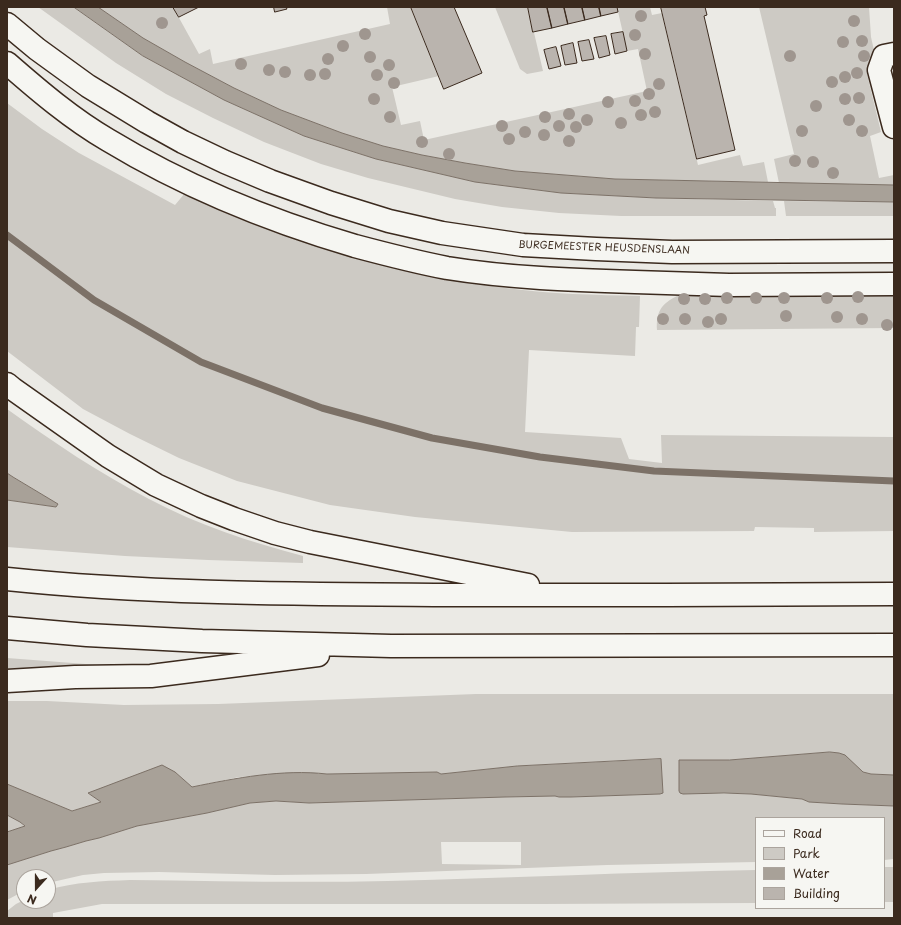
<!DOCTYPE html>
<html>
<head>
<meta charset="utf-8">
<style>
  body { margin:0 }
  #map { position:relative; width:901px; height:925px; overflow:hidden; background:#ebeae5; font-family:"Playpen Sans",sans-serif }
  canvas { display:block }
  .frame { position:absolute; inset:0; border:8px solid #3b2a1e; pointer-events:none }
  .legend { position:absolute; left:755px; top:817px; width:130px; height:92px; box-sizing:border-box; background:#f6f6f2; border:1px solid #aba49d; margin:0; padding:5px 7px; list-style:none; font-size:12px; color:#3b2a1e }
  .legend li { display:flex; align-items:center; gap:8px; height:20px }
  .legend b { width:20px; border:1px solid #aba49d }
  .north { position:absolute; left:16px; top:869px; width:40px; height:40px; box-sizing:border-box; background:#f6f6f2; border:1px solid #aba49d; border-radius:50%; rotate:201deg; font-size:11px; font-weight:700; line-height:16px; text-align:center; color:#3b2a1e }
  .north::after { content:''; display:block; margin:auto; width:14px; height:18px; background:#3b2a1e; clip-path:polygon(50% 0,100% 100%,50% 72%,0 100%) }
</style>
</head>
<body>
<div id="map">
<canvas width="901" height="925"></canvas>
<div class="frame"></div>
<ul class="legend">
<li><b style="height:5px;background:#f6f6f2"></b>Road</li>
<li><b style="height:11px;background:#cdcac4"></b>Park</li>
<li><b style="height:11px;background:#a8a198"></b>Water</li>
<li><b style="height:11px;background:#bab4ae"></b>Building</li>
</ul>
<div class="north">N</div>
</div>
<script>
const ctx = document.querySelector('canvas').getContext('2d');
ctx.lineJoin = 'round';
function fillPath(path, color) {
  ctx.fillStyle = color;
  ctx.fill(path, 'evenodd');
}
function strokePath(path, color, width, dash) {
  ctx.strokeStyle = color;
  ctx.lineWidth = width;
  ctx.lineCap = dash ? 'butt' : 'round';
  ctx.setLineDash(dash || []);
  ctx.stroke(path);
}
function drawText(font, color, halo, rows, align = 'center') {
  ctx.font = font + ' "Playpen Sans",sans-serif';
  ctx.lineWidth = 3;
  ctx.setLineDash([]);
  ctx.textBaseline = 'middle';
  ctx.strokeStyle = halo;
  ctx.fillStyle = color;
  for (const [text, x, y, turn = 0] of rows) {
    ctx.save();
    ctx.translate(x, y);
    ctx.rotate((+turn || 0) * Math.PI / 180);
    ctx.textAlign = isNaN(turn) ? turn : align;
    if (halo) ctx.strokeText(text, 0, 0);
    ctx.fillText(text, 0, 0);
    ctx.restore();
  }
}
fillPath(new Path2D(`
  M 38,7 L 74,7 L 143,56 L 224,100 L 304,136 L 376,159 L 475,182 L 561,193 L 656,198 L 773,201 L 775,208 L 776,208 L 776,216 L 621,216 L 559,213 L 502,207 L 455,199 L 368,178 L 321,164 L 264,142 L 213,118 L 166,94 L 116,63 Z
  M 98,7 L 173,7 L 199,54 L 210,49 L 213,64 L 390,24 L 387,7 L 411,7 L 439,76 L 392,87 L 401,125 L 420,121 L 424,140 L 647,91 L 638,49 L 627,51 L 617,7 L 650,7 L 652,15 L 662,13 L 698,165 L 740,155 L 743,166 L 764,162 L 768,182 L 615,179 L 515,171 L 465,163 L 422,155 L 383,146 L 342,133 L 281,110 L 234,88 L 185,62 L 143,38 Z
  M 495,7 L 528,7 L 543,71 L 527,74 L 520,69 Z
  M 759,7 L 869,7 L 871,37 L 875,55 L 868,67 L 867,74 L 881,132 L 870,136 L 879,178 L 894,175 L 894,185 L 779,183 L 774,159 L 794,154 Z
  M 7,103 L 42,129 L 79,153 L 175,205 L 185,193 C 222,209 259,226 297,239 C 365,263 436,279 506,288 C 551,294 595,295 640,296 L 639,327 L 636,327 L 635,356 L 529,350 L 525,432 L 621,438 L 629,459 L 662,463 L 661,435 L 894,437 L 894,531 L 814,532 L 814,528 L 755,527 L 754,531 L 572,532 L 415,517 L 330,505 L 237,481 L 179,458 L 130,434 L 83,409 L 7,351 Z
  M 784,201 L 894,202 L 894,216 L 786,216 Z
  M 677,296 L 894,296 L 894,328 L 657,330 C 656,312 661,304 677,296 Z
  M 7,409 C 53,442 99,473 149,499 C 198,525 250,542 303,556 L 303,563 L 208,560 L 125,556 L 7,547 L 7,500 L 56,507 L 58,504 L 7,473 Z
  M 7,658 L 112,666 L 7,672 Z
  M 476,694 L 894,694 L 894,775 L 871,774 L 863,772 L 839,753 L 830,752 L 729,760 L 680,760 L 679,791 L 680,793 L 751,794 L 802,799 L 809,802 L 842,804 L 894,806 L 894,859 L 884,860 L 884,818 L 756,818 L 756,862 L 607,865 L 366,874 L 275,875 L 159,872 L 104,873 L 83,875 L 48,883 L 48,877 L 24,877 L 24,891 L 7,900 L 7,865 L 51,851 L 66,847 L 86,841 L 99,838 L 137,826 L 207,813 L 250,803 L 276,801 L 309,803 L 505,797 L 555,796 L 559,797 L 571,797 L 660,794 L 663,792 L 660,759 L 517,766 L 441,774 L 437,772 L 327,774 L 315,773 L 239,777 L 192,787 L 175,772 L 88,793 L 101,802 L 71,811 L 7,784 L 7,701 L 47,701 L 124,705 L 218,704 ZM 441,842 L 521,842 L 521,865 L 442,864 Z
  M 7,815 L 20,822 L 25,827 L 7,832 Z
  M 884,867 L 894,867 L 894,902 L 884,902 Z
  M 756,870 L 756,903 L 544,904 L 102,904 L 53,913 L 53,918 L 7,918 L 7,911 L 16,904 L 24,900 L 24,901 L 48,901 L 48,890 C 75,882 102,881 130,880 C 216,881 302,883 388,881 C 511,878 633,872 756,870 Z`), '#cdcac4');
const water = new Path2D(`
  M 74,7 L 98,7 L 143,38 L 185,62 L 234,88 L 281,110 L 342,133 L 383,146 L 422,155 L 465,163 L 515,171 L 615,179 L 894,185 L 894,202 L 656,198 L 561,193 L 475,182 L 376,159 L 304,136 L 224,100 L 143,56 Z
  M 7,473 L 13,477 L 58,504 L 56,507 L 7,500 Z
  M 830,752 L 839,753 L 845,755 L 863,772 L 871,774 L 894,775 L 894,806 L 842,804 L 809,802 L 802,799 L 751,794 L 724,793 L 683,794 L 680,793 L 679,791 L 679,760 L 729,760 Z
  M 661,759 L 663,793 L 660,794 L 571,797 L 559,797 L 555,796 L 505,797 L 309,803 L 276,801 L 250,803 L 207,813 L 137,826 L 99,838 L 86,841 L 66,847 L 51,851 L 7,865 L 7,832 L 25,826 L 20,822 L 7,815 L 7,784 L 72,811 L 101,802 L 88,793 L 162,765 L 175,772 L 192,787 C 236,778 282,769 327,774 L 437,772 L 441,774 L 517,766 Z`);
fillPath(water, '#a8a198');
strokePath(water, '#7c7167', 1);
strokePath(new Path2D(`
  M 7,235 L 94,300 L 201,362 L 322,408 L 432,438 L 540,457 L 654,471 L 894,481`), '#7c7167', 7);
const building = new Path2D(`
  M 173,7 L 199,7 L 179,17 Z
  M 274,7 L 286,7 L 287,9 L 275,12 Z
  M 411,7 L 454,7 L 482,73 L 444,89 Z
  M 528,7 L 547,7 L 552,28 L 533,32 Z
  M 547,7 L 564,7 L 568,24 L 552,28 Z
  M 564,7 L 582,7 L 585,20 L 568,24 Z
  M 582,7 L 599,7 L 601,16 L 585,20 Z
  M 599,7 L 617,7 L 618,12 L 601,16 Z
  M 661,7 L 705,7 L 707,15 L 704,16 L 735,150 L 697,159 Z
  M 623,32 L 627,51 L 615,54 L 611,34 Z
  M 606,36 L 610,55 L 599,58 L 594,38 Z
  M 589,40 L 594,59 L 582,61 L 578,42 Z
  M 573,43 L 577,63 L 565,65 L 561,46 Z
  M 556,47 L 561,66 L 549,69 L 544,50 Z`);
fillPath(building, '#bab4ae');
strokePath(building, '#3b2a1e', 1);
const minor = new Path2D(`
  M 894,54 L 884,56 L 879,70 L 894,127`);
const major = new Path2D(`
  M 7,24 L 37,49 L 88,86 L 147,122 L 183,142 L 225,162 L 270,181 L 331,203 L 389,221 L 442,233 L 523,245 L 596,249 L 672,252 L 894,251
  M 7,63 C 39,91 72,119 108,140 C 184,186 270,221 355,246 C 385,254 416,262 447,268 C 509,278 572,280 635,282 C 666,283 697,284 729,285 C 784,285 839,284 894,284`);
const highway = new Path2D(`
  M 7,384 L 13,389 L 108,456 L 156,485 L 201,506 L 234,519 L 275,533 L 310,542 L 528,585
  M 7,579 C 151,594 295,594 439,595 C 591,595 742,595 894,594
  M 7,628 L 87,635 L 202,641 L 391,646 L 894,645
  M 7,681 L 75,677 L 151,676 L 318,655`);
strokePath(minor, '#3b2a1e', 25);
strokePath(major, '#3b2a1e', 25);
strokePath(highway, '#3b2a1e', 25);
strokePath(minor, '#f6f6f2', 22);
strokePath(major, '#f6f6f2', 22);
strokePath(highway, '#f6f6f2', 22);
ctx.fillStyle = '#9f968f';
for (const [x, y] of [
  [641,16],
  [854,21],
  [162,23],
  [365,34],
  [635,35],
  [862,41],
  [843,42],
  [343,46],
  [645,54],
  [790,56],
  [864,56],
  [370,57],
  [328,59],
  [241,64],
  [389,65],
  [269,70],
  [285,72],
  [857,73],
  [325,74],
  [310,75],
  [377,75],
  [845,77],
  [832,82],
  [394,83],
  [659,84],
  [649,94],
  [859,98],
  [374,99],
  [845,99],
  [635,101],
  [608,102],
  [816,106],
  [655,112],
  [569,114],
  [641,115],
  [390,117],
  [545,117],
  [587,120],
  [849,120],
  [621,123],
  [502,126],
  [559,126],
  [576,127],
  [802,131],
  [862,131],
  [525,132],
  [544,135],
  [509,139],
  [569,141],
  [422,142],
  [449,154],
  [795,161],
  [813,162],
  [833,173],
  [858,297],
  [727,298],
  [756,298],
  [784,298],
  [827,298],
  [684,299],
  [705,299],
  [786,316],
  [837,317],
  [663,319],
  [685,319],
  [721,319],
  [862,319],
  [708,322],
  [887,325]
]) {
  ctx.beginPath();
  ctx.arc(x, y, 6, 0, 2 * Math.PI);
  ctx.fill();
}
drawText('10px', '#3b2a1e', '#f6f6f2', [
  ["BURGEMEESTER HEUSDENSLAAN",604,248,2]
]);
</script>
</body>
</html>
